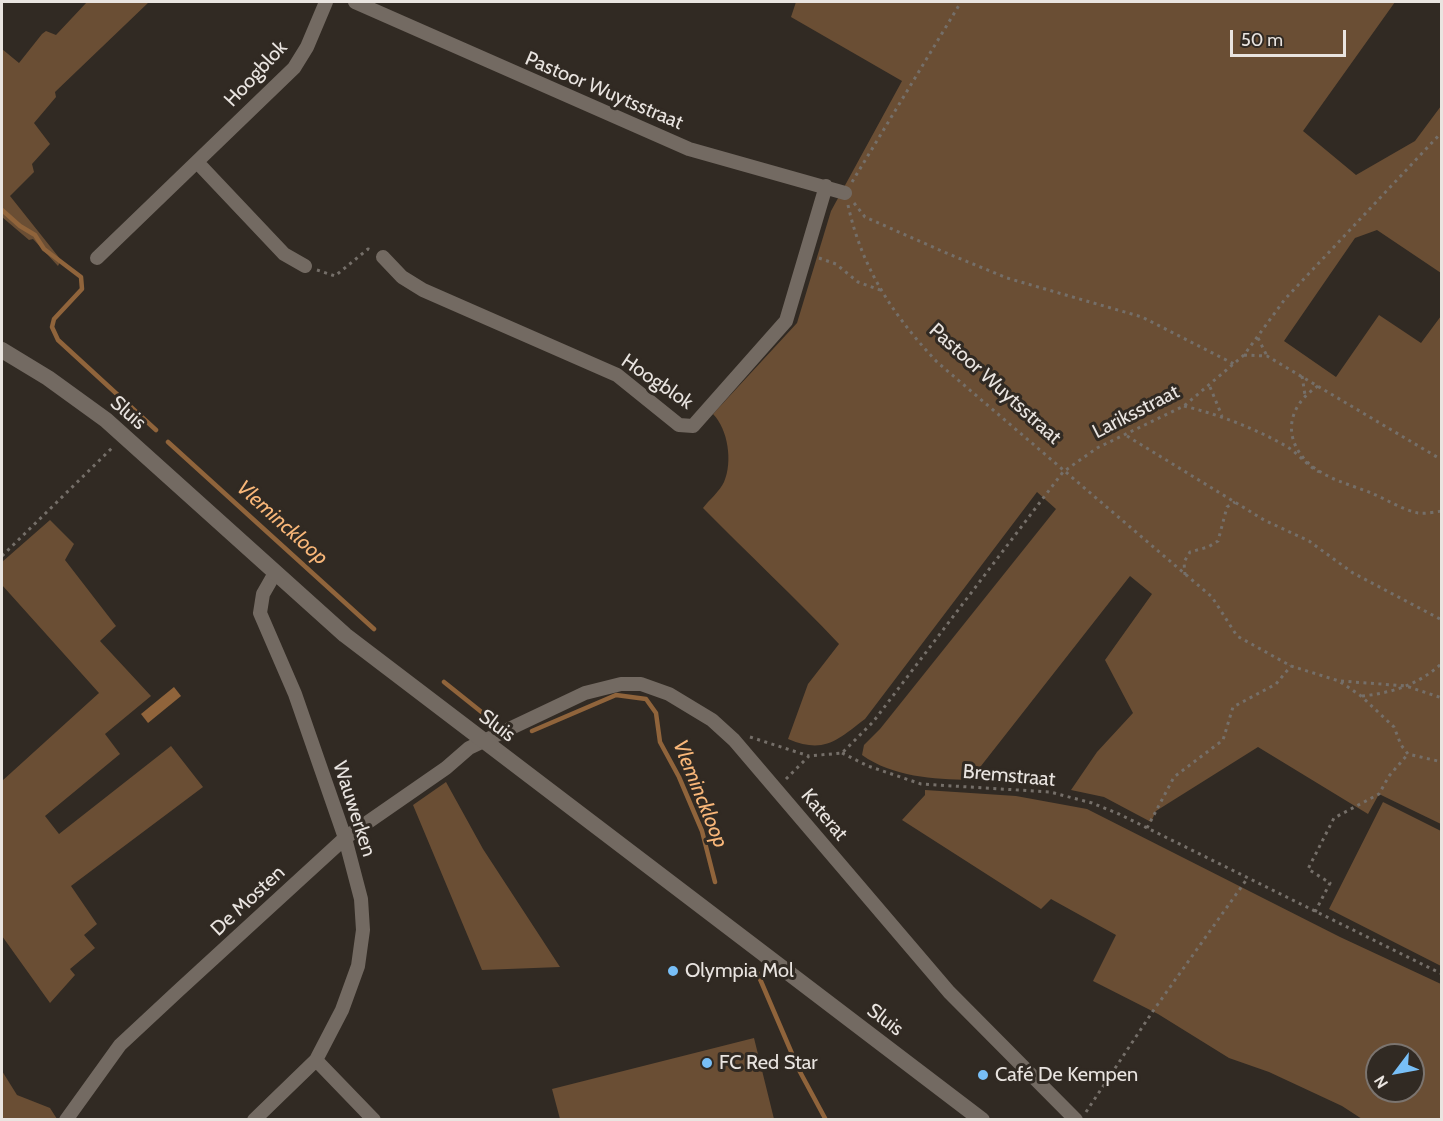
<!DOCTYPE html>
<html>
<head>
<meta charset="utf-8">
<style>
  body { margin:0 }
  #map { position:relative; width:1443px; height:1121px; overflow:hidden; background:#312a23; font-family:Cabin,sans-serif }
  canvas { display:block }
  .frame { position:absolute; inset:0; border:3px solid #e9e4e0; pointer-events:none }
  .north { position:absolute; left:1365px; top:1043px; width:60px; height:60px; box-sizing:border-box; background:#312a23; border:2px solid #7b746f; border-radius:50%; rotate:238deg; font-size:16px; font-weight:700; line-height:24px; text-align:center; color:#e9e4e0 }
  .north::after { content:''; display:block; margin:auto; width:21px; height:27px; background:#78bff7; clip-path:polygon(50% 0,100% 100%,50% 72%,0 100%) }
  .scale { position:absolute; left:1230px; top:30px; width:116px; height:27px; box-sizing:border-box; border:3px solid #e9e4e0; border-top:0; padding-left:8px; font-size:18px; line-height:21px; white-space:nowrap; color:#e9e4e0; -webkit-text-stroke:4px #312a23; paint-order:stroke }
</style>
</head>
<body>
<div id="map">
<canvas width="1443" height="1121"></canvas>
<div class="frame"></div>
<div class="north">N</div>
<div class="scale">50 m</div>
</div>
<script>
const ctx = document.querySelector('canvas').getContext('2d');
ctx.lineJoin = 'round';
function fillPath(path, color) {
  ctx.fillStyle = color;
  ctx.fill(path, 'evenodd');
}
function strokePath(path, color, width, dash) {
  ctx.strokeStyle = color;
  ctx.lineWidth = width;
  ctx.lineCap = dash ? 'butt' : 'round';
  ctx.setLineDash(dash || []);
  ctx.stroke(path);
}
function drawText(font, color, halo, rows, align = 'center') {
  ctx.font = font + ' Cabin,sans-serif';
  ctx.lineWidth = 6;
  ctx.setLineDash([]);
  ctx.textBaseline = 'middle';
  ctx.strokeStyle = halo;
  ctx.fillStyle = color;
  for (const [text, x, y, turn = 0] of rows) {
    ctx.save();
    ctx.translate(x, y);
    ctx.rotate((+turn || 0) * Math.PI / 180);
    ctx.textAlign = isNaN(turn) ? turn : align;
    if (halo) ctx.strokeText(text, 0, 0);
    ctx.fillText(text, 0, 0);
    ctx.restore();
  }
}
fillPath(new Path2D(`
  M 87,2 L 149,2 L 55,92 L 56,97 L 34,123 L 50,144 L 32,164 L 34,172 L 10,196 L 61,260 L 58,266 L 33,239 L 29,240 L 2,217 L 2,49 L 19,63 L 42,34 L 46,31 L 56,35 Z
  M 796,2 L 1395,2 L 1303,131 L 1356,175 L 1415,141 L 1441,106 L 1441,273 L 1377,230 L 1355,238 L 1284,341 L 1336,377 L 1379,315 L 1421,343 L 1441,316 L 1441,824 L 1379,794 L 1368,814 L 1258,747 L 1156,811 L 1151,822 L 1104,797 L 1071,790 L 1097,752 L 1133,713 L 1105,660 L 1152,594 L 1130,576 L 970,780 C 933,779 893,777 862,755 L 864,745 L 880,729 L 1056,509 L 1037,492 L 865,719 C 836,741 824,754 788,739 L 808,684 L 839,644 C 795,597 748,554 703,508 C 709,500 720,491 724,482 C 733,462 728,429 713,414 L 797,323 L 831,211 L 902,81 L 791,17 Z
  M 50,520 L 74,544 L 65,560 L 116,626 L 100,641 L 151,696 L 105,734 L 120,754 L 45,816 L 59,834 L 171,746 L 203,787 L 71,886 L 97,924 L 84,935 L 95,948 L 70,969 L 75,975 L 50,1003 L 2,936 L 2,781 L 99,693 L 2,585 L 2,562 Z
  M 446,782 L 483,849 L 560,967 L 482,970 L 413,805 Z
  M 925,790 L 1016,796 L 1087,809 L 1340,937 L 1441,984 L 1441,1119 L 1362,1119 L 1342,1106 L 1269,1072 L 1229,1058 L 1158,1014 L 1093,981 L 1116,935 L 1051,899 L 1041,909 L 902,820 L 925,795 ZM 1377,1055 L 1413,1055 L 1413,1091 L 1377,1091 Z
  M 1383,802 L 1441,831 L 1441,966 L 1329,909 Z
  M 754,1038 L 774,1119 L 560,1119 L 552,1089 Z
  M 2,1071 L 17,1095 L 50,1108 L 57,1119 L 2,1119 Z`), '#6a4e34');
fillPath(new Path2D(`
  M 174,687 L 181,696 L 148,723 L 141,714 Z`), '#90643b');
strokePath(new Path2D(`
  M 2,210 L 20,226 L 35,235 L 44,249 L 81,277 L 82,289 L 54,319 L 52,327 L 58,340 L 156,430
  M 168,442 L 374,629
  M 444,682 L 494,722
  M 532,731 L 616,695 L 646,699 L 656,713 L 660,742 L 679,777 L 702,831 L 715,882
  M 757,972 L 799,1070 L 826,1120`), '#90643b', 4.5);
strokePath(new Path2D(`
  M 852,182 L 961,2
  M 854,203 L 865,217 L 944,252 L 1007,278 L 1142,317 L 1234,364
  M 848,205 C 862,269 893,315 937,362 L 1212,597 L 1237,636 L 1291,666 L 1339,681 L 1361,696 L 1394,727 L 1401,745 L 1408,754 L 1442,762
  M 819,258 L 836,264 L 858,282 L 880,290
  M 317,270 L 335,276 L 368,249 L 371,250
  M 1258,338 L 1267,356
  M 1244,355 L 1267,356 L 1442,460
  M 1302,376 L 1305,395
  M 1318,386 C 1277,413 1286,456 1328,476 C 1341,483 1357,487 1371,493 C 1386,499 1403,510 1418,513 C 1425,514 1435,512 1442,511
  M 1210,387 L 1222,416
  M 1184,406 C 1220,415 1254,428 1286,446 C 1298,453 1306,465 1319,472
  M 1127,436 L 1264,520 L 1309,541 L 1353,573 L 1442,620
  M 2,556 L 114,446
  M 1185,575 L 1184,562 L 1190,552 L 1208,547 L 1218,541 L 1227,507 L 1235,502
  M 1341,681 L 1406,686 L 1442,698
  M 1362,696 C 1392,693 1420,684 1442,663
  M 750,737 L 809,756
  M 842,753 L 868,766 L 921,784 L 1050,792 L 1092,803 L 1119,814 L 1442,974
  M 786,779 L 809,756 L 842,753 L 873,722 L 1063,472 L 1097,448 L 1184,406 L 1244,355 L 1285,299 L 1442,132
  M 1147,828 L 1174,777 L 1223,740 L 1233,707 L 1276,684 L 1291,666
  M 1315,912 L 1330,883 L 1308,869 L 1334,818 L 1379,794 L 1389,776 L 1408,754
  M 1086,1112 L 1153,1011 L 1247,879`), '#756f69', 3, [3, 4.5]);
strokePath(new Path2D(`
  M 355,2 L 689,149 L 845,193
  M 197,162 L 284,254 L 305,266
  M 383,257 L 402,277 L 423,290 L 617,375 L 679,425 L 693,426 L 786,321 L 826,186
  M 97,258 L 294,68 L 307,47 L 326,2
  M 316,1060 L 374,1120
  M 66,1120 L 120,1045 L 178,991 L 345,838 L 446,768 L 469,748 L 585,693 L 621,684 L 641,684 L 669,694 L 712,720 L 734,740 L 949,992 L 1076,1120
  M 254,1120 L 316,1060 L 342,1010 L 358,966 L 363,930 L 361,899 L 345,838 L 295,694 L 260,613 L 263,594 L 275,573`), '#736a62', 14);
strokePath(new Path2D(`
  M 2,350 L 48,378 L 106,420 L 345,635 L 982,1120`), '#736a62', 16);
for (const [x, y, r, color] of [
  [673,971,6,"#78bff7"],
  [707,1063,6,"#78bff7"],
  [983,1075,6,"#78bff7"]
]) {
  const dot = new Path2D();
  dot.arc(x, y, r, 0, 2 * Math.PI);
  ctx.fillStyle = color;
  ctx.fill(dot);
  strokePath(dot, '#312a23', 2);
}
drawText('20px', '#e9e4e0', '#312a23', [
  ["Hoogblok",256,74,-47],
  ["Pastoor Wuytsstraat",604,91,23],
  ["Hoogblok",657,382,34],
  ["Pastoor Wuytsstraat",995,384,42],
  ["Lariksstraat",1136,412,-27],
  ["Sluis",128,413,41],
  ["Sluis",497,726,37],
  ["Bremstraat",1009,776,5],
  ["Wauwerken",354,809,72],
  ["Katerat",824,815,50],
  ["De Mosten",248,901,-43],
  ["Sluis",885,1020,37]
]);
drawText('20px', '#e9e4e0', '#312a23', [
  ["Olympia Mol",685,971],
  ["FC Red Star",719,1063],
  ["Café De Kempen",995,1075]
], 'left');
drawText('italic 21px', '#f9b779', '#312a23', [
  ["Vleminckloop",282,523,42],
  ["Vleminckloop",700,794,68]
]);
</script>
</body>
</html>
